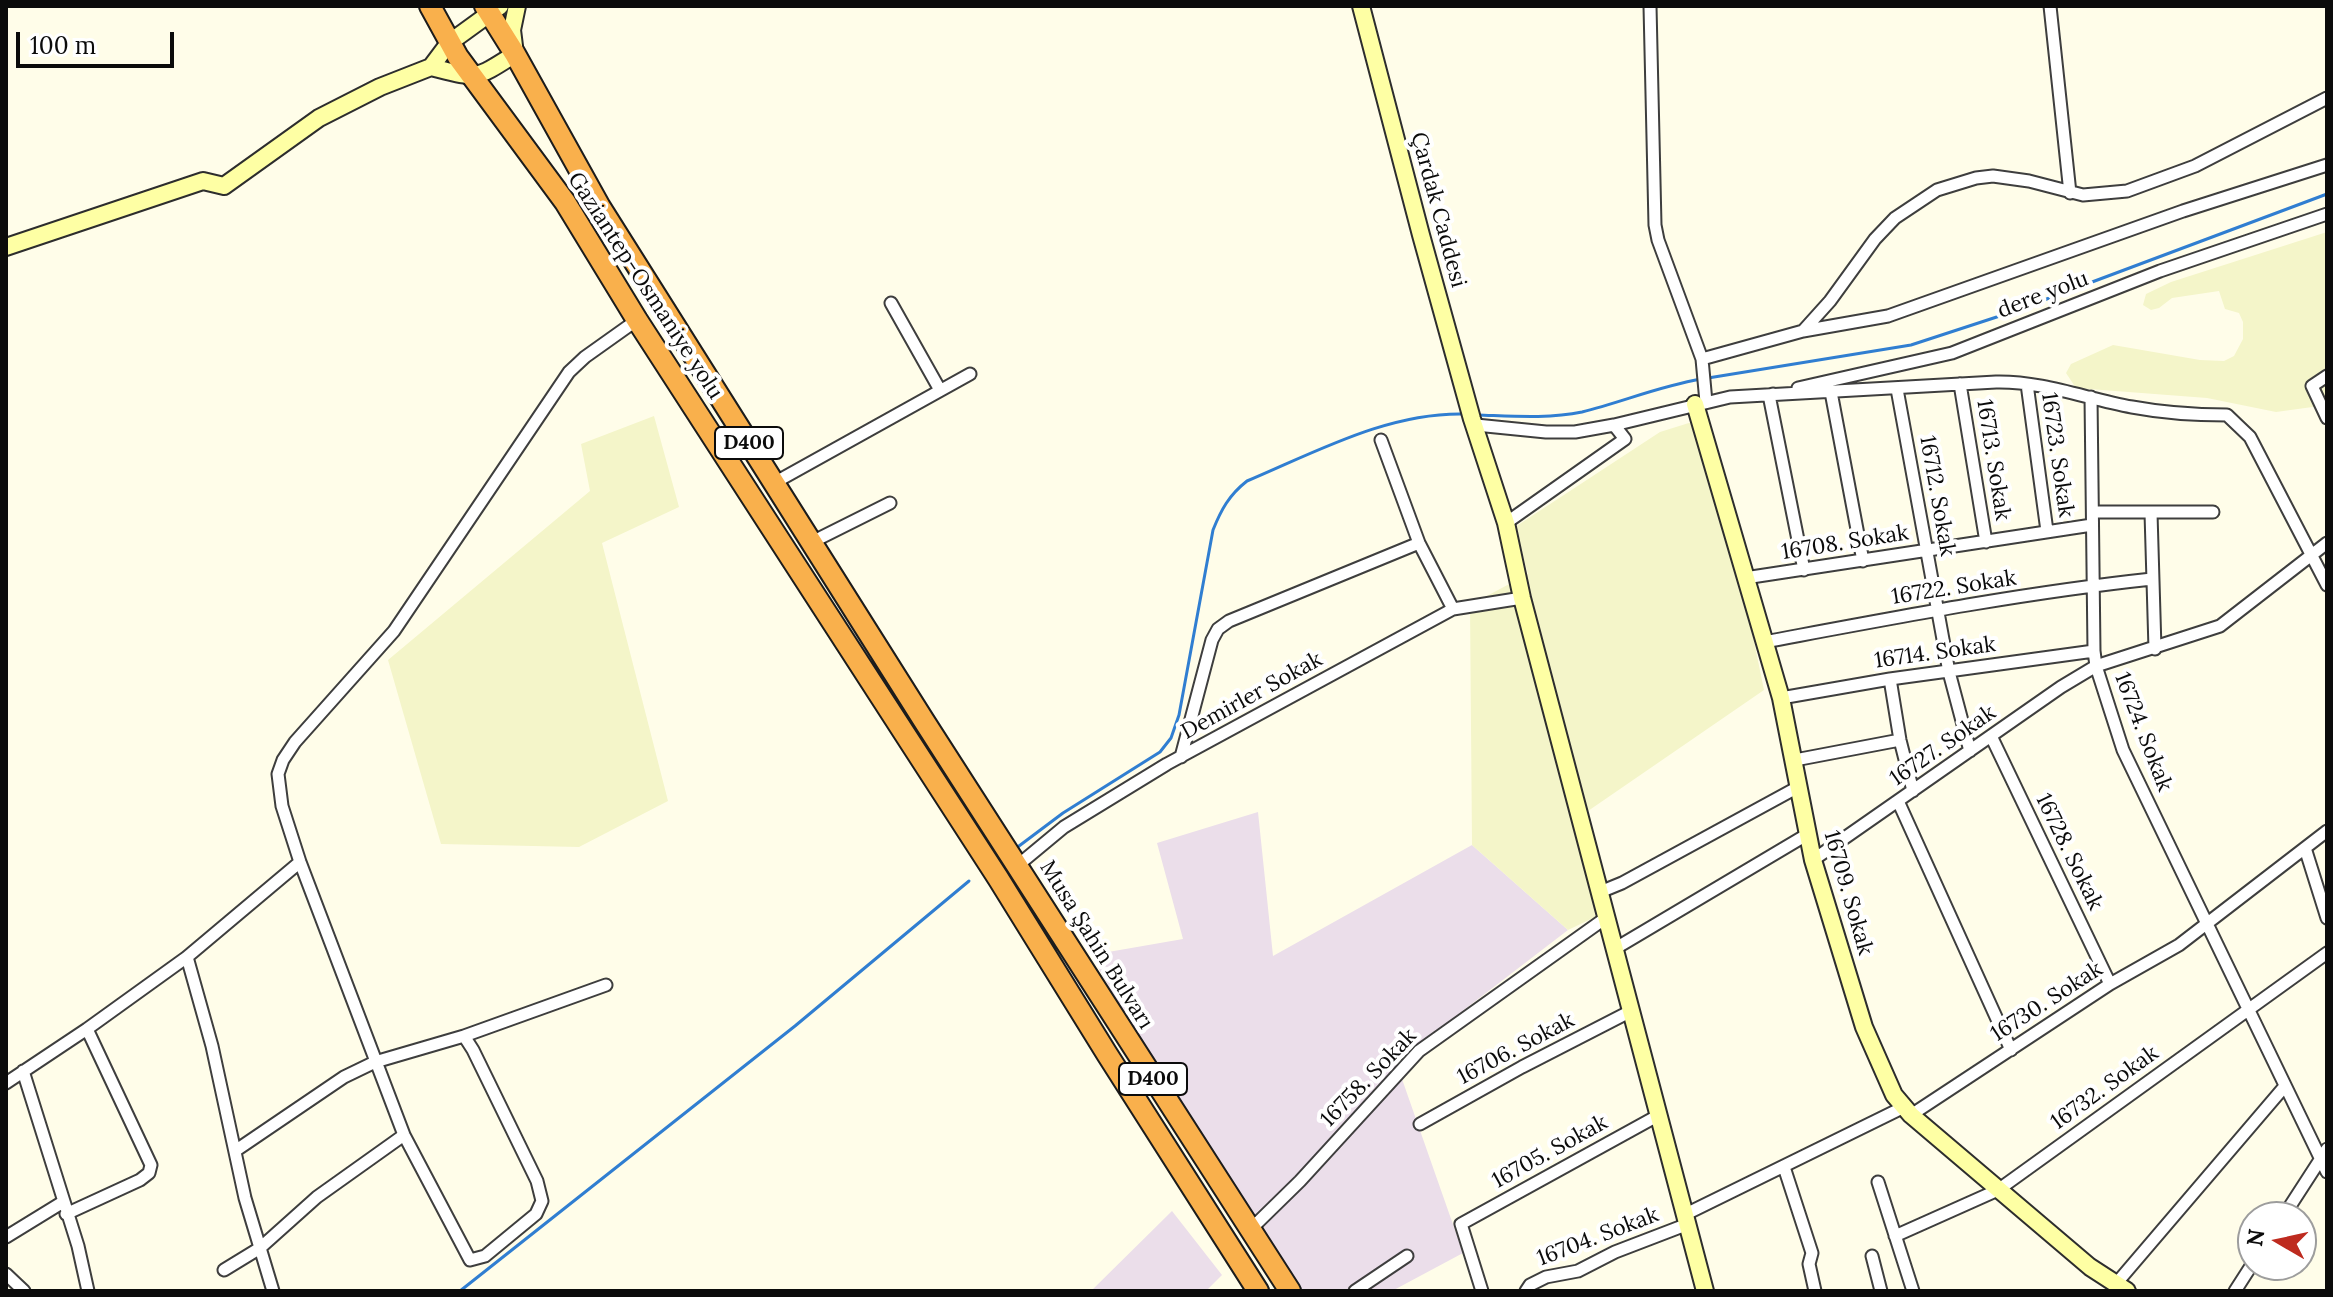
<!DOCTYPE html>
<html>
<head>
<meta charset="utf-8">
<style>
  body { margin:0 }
  #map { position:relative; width:2333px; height:1297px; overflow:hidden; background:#fffde9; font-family:Lora,serif }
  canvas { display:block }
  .frame { position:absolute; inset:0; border:8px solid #0b0b0b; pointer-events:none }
  .north { position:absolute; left:2237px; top:1201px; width:80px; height:80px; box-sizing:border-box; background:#fff; border:2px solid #9d9d9d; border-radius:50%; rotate:279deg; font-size:22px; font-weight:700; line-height:32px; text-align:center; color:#0b0b0b }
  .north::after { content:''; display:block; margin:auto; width:28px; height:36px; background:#be2b1f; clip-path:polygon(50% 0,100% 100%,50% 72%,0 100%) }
  .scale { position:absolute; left:16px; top:32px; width:158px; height:36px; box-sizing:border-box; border:4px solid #0b0b0b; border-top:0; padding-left:10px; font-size:24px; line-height:28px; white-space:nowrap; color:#0b0b0b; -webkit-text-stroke:6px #fff; paint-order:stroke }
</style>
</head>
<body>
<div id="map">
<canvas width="2333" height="1297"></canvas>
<div class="frame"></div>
<div class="north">N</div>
<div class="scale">100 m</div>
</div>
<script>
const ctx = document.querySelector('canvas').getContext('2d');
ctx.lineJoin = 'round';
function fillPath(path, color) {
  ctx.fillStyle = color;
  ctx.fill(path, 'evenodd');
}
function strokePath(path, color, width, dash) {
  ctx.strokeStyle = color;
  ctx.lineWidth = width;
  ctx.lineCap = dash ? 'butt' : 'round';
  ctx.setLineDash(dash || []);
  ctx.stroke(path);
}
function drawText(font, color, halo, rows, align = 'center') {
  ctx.font = font + ' Lora,serif';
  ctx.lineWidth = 8;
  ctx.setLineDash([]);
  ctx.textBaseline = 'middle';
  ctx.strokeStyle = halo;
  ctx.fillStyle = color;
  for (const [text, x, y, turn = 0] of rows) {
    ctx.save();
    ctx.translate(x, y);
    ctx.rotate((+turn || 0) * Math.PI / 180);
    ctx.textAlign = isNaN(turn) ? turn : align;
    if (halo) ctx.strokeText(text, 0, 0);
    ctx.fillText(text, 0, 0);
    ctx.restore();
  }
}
fillPath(new Path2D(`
  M 1258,812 L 1273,956 L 1472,845 L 1568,930 L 1396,1062 L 1463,1253 L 1392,1291 L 1280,1291 L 1091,955 L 1183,939 L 1157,843 Z
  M 1172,1211 L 1222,1275 L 1206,1291 L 1091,1291 Z`), '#ebdeea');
fillPath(new Path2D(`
  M 2327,232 L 2327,405 L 2276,412 L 2207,398 L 2076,388 L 2066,373 L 2071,364 L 2113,345 L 2200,360 L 2224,361 L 2234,356 L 2243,339 L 2243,322 L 2239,313 L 2225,309 L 2219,291 L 2172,298 L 2159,308 L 2151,310 L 2143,305 L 2146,294 L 2171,282 Z
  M 654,416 L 679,507 L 602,543 L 668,801 L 579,847 L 441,844 L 388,660 L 590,491 L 581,444 Z
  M 1708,417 L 1764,690 L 1588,811 L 1595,917 L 1568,930 L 1472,845 L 1470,605 L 1528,574 L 1515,527 L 1660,432 Z`), '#f4f5c9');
strokePath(new Path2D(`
  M 1708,378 L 1911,345 L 2012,312 L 2327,194
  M 1477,415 C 1511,416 1548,419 1582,412 C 1622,402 1660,386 1701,379
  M 1015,849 L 1063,813 L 1160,752 L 1171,738 L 1179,715 L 1213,530 C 1221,510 1229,495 1247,481 C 1316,452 1388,412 1465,414
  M 460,1291 L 795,1026 L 969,881`), '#307ed1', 3);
const street = new Path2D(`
  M 1650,6 L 1655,225 L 1658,240 L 1702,359 L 1706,402
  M 2050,6 L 2070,193
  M 891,303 L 940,390
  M 1803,331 L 1888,316 L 2183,211 L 2327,165
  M 1702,359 L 1803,331 L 1830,301 L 1875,239 L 1895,218 L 1937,190 L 1976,178 L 1993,176 L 2029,181 L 2083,195 L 2127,191 L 2195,166 L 2327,98
  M 2327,376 L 2312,386 L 2327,418
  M 1960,384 L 1986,542
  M 2027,384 L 2047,531
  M 1798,388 L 1952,353 L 2160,271 L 2327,214
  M 1897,389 L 1949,672 L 1970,751
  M 1831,392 L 1863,561
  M 1773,394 L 1769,395 L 1804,570
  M 2091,397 L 2094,651 L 2096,666 L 2123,750 L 2327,1172
  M 1476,425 L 1546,432 L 1575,432 L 1614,425 L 1730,397 L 1996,382 C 2043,381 2087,399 2132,407 C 2164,413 2195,415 2227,415 L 2250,437 L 2327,585
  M 1381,440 L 1419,543 L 1453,609
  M 774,483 L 970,374
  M 2093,512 L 2213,512
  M 2151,513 L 2155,649
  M 1506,523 L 1625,439 L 1614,425
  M 812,542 L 890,503
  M 1745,578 L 2092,525
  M 1764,642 C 1893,618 2021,593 2152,579
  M 1890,679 L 1900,740 L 1913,791
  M 1781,698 L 1890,679 L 2094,651
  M 1991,736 L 2110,984
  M 1181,757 L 1212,640 L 1218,629 L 1229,621 L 1419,543
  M 1795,760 L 1900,740
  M 1898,801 L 2011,1050
  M 2305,848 L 2327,918
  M 1813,860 L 2061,687 L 2096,666 L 2220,626 L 2327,543
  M 1017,866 L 1064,827 L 1167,764 L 1453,609 L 1522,598
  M 1600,892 L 1622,883 L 1800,786
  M 1616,948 L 1808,834
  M 187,957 L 212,1046 L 245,1198 L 273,1291
  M 464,1036 L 473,1050 L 537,1181 L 542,1201 L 536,1214 L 485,1256 L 470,1260 L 404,1135 L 300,862 L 282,806 L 278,774 L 283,760 L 295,742 L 394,631 L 569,372 L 585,357 L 637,320
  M 23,1071 L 78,1246 L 88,1291
  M 6,1083 L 87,1029 L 187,957 L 300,862
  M 1911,1115 L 2110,984 L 2179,945 L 2327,831
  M 1420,1124 L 1522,1067 L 1631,1011
  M 235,1151 L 344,1077 L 375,1062 L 464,1036 L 606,985
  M 1784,1167 L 1812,1253 L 1809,1264 L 1815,1291
  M 1878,1182 L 1913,1291
  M 66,1214 L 140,1180 L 149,1173 L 151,1165 L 87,1029
  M 1686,1214 L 1904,1107
  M 2283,1217 L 2327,1149
  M 1252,1228 L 1300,1181 L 1419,1051 L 1607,917
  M 1895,1236 L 1998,1190 L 2327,953
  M 6,1237 L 63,1202
  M 1872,1256 L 1881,1291
  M 224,1270 L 260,1248 L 317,1197 L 404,1135
  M 6,1274 L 24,1291
  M 2115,1285 L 2285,1086
  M 1355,1291 L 1407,1256
  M 1482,1291 L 1461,1224 L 1659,1115
  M 1526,1291 L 1530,1285 L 1546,1277 L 1578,1271 L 1615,1252 L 1688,1224
  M 2235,1291 L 2253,1263`);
const secondary = new Path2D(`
  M 500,6 L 449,43 L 431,67 C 478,79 474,80 515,54 L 512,30 L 517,6
  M 1361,6 L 1421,235 L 1472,419 L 1506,523 L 1522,598 L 1705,1291
  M 6,247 L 203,181 L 224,186 L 319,118 L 380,87 L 431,67
  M 1695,404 L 1781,698 L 1813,860 L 1864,1027 L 1894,1095 L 1911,1115 L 2090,1267 L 2127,1291`);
const highway = new Path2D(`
  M 430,6 L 458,57 L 565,202 L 637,320 L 998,878 L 1107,1054 L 1258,1291
  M 485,6 L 515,54 L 600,207 L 924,721 L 1290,1291`);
strokePath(street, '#3e3e3e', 15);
strokePath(secondary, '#2d2d2d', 20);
strokePath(highway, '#1c1c1c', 24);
strokePath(street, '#fff', 11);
strokePath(secondary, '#feffa4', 16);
strokePath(highway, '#f9b04c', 20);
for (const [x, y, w] of [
  [749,443,68],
  [1153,1079,68]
]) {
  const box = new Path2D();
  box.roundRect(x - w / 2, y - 16, w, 32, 6);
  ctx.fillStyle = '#fff';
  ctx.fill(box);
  strokePath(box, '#0b0b0b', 2);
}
drawText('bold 20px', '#0b0b0b', null, [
  ["D400",749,443],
  ["D400",1153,1079]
]);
drawText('22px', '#0b0b0b', '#fff', [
  ["Çardak Caddesi",1438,210,75],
  ["Gaziantep-Osmaniye yolu",645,286,57],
  ["dere yolu",2043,295,-21],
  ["16723. Sokak",2057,455,82],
  ["16713. Sokak",1993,460,81],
  ["16712. Sokak",1937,496,80],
  ["16708. Sokak",1845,543,-9],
  ["16722. Sokak",1954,588,-9],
  ["16714. Sokak",1935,653,-8],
  ["Demirler Sokak",1252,696,-29],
  ["16724. Sokak",2143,732,69],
  ["16727. Sokak",1943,746,-35],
  ["16728. Sokak",2069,852,64],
  ["16709. Sokak",1848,893,74],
  ["Musa Şahin Bulvarı",1096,945,58],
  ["16730. Sokak",2047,1002,-33],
  ["16706. Sokak",1516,1049,-28],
  ["16758. Sokak",1369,1078,-46],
  ["16732. Sokak",2105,1088,-36],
  ["16705. Sokak",1550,1152,-29],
  ["16704. Sokak",1598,1237,-21]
]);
</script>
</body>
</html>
